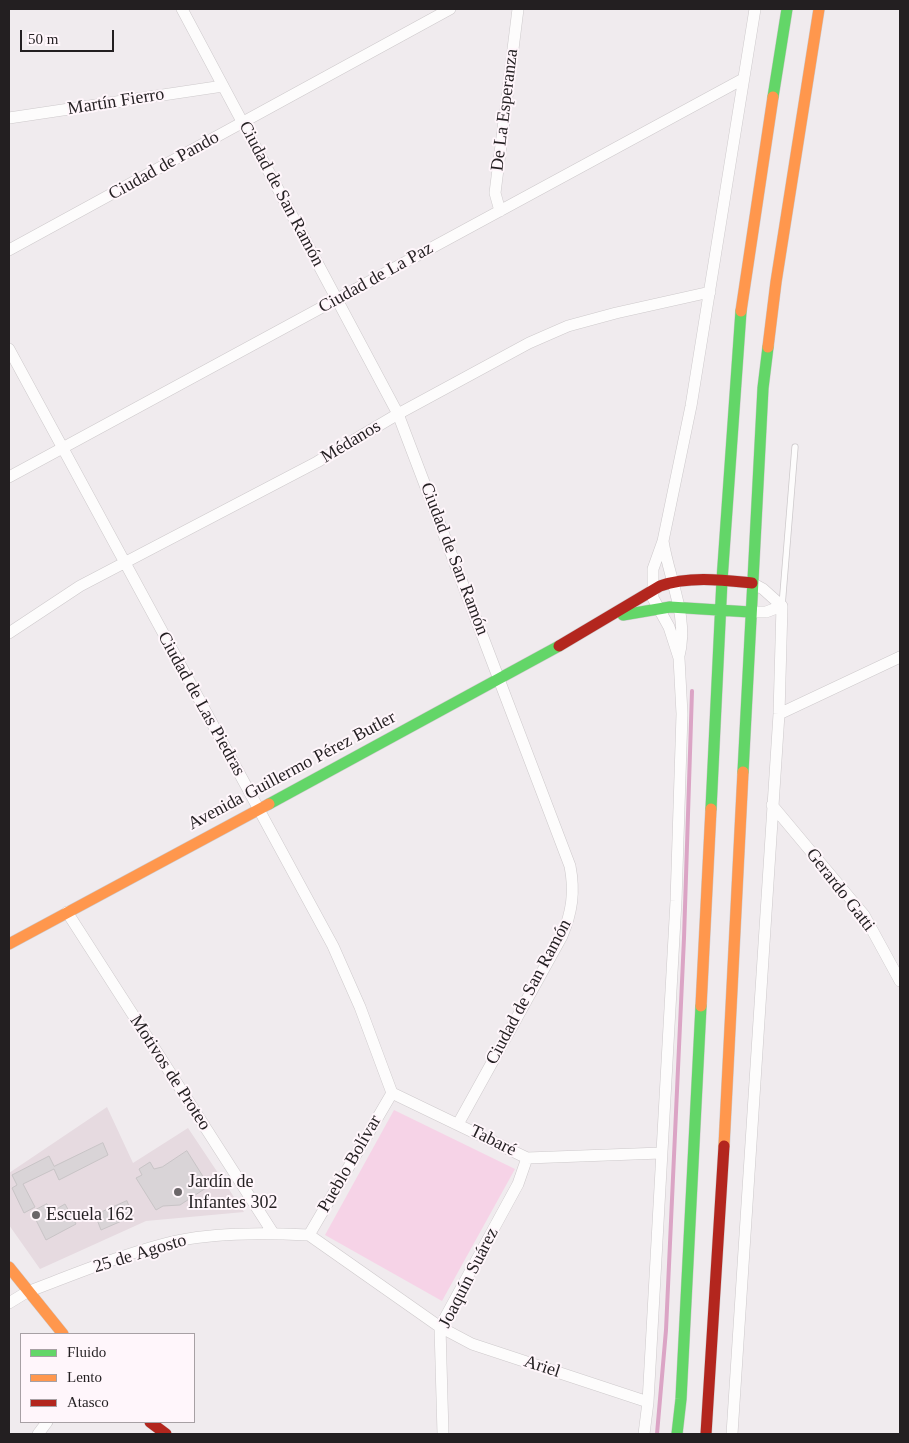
<!DOCTYPE html>
<html>
<head>
<meta charset="utf-8">
<style>
  body { margin:0 }
  #map { position:relative; width:909px; height:1443px; overflow:hidden; background:#f0ebee; font-family:Georgia,serif }
  canvas { display:block }
  .frame { position:absolute; inset:0; border:10px solid #231f21; pointer-events:none }
  .legend { position:absolute; left:20px; top:1333px; width:175px; height:90px; box-sizing:border-box; background:#fff6fb; border:1px solid #a7a0a4; margin:0; padding:6px 9px; list-style:none; font-size:15px; color:#231f21 }
  .legend li { display:flex; align-items:center; gap:10px; height:25px }
  .legend b { width:25px; border:1px solid #a7a0a4 }
  .scale { position:absolute; left:20px; top:30px; width:94px; height:22px; box-sizing:border-box; border:2px solid #231f21; border-top:0; padding-left:6px; font-size:15px; line-height:18px; white-space:nowrap; color:#231f21; -webkit-text-stroke:4px #fff6fb; paint-order:stroke }
</style>
</head>
<body>
<div id="map">
<canvas width="909" height="1443"></canvas>
<div class="frame"></div>
<ul class="legend">
<li><b style="height:6px;background:#63d668"></b>Fluido</li>
<li><b style="height:6px;background:#ff974d"></b>Lento</li>
<li><b style="height:6px;background:#b3261e"></b>Atasco</li>
</ul>
<div class="scale">50 m</div>
</div>
<script>
const ctx = document.querySelector('canvas').getContext('2d');
ctx.lineJoin = 'round';
function fillPath(path, color) {
  ctx.fillStyle = color;
  ctx.fill(path, 'evenodd');
}
function strokePath(path, color, width, dash) {
  ctx.strokeStyle = color;
  ctx.lineWidth = width;
  ctx.lineCap = dash ? 'butt' : 'round';
  ctx.setLineDash(dash || []);
  ctx.stroke(path);
}
function drawText(font, color, halo, rows, align = 'center') {
  ctx.font = font + ' Georgia,serif';
  ctx.lineWidth = 4;
  ctx.setLineDash([]);
  ctx.textBaseline = 'middle';
  ctx.strokeStyle = halo;
  ctx.fillStyle = color;
  for (const [text, x, y, turn = 0] of rows) {
    ctx.save();
    ctx.translate(x, y);
    ctx.rotate((+turn || 0) * Math.PI / 180);
    ctx.textAlign = isNaN(turn) ? turn : align;
    if (halo) ctx.strokeText(text, 0, 0);
    ctx.fillText(text, 0, 0);
    ctx.restore();
  }
}
fillPath(new Path2D(`
  M 107,1107 L 133,1163 L 188,1128 L 244,1212 L 146,1221 L 40,1269 L 9,1225 L 9,1173 Z`), '#e6dae0');
fillPath(new Path2D(`
  M 394,1110 L 515,1169 L 442,1301 L 325,1235 Z`), '#f6d3e7');
strokePath(new Path2D(`
  M 657,1434 L 666,1330 L 684,938 L 692,691`), '#dba4c5', 4);
const building = new Path2D(`
  M 103,1143 L 108,1155 L 59,1180 L 54,1169 L 23,1184 L 35,1207 L 24,1213 L 12,1188 L 17,1185 L 12,1175 L 49,1156 L 54,1166 Z
  M 187,1151 L 209,1186 L 180,1205 L 163,1206 L 156,1210 L 136,1178 L 142,1175 L 139,1169 L 150,1162 L 154,1169 L 162,1167 Z
  M 127,1201 L 133,1216 L 101,1230 L 96,1217 L 101,1215 L 100,1213 Z
  M 47,1204 L 51,1212 L 65,1204 L 76,1224 L 46,1240 L 32,1212 Z`);
fillPath(building, '#d9d4d7');
strokePath(building, '#c8c4c6', 1);
const lane = new Path2D(`
  M 782,606 L 795,447`);
const street = new Path2D(`
  M 182,9 L 398,414 L 570,866 C 575,892 572,912 562,936 L 458,1124
  M 9,118 L 223,86
  M 500,211 L 495,193 L 518,9
  M 9,250 L 450,9
  M 9,349 L 333,946 L 360,1007 L 392,1093
  M 9,477 L 743,79
  M 663,541 C 669,579 689,617 679,656
  M 750,612 L 766,612 L 782,606
  M 9,633 L 80,586 L 317,462 L 398,414 L 529,343 L 568,326 L 616,313 L 710,292
  M 779,714 L 900,657
  M 772,805 L 864,915 L 900,981
  M 67,912 L 273,1233
  M 392,1093 L 527,1158 L 661,1153
  M 309,1235 L 440,1327 L 472,1344 L 648,1402
  M 309,1235 L 392,1093
  M 9,1303 L 27,1292 C 72,1275 118,1256 164,1244 C 208,1232 264,1233 309,1235
  M 38,1434 L 47,1422
  M 443,1434 L 440,1327 L 518,1184 L 527,1158
  M 644,1434 L 648,1402 L 676,901 L 682,714 L 679,658 L 669,627 L 653,598 L 653,569 L 663,541 L 691,406 L 755,9
  M 732,1434 L 779,714 L 782,606 L 763,589 L 752,583`);
const fast = new Path2D(`
  M 773,97 L 787,9
  M 623,615 L 670,607 L 750,612
  M 743,772 L 763,388 L 768,347
  M 269,804 L 559,646
  M 711,809 L 722,580 L 741,311
  M 677,1434 L 681,1399 L 701,1006`);
const slow = new Path2D(`
  M 741,311 L 773,97
  M 768,347 L 776,282 L 819,9
  M 9,944 L 269,804
  M 701,1006 L 711,809
  M 724,1146 L 743,772
  M 9,1267 L 63,1334`);
const jam = new Path2D(`
  M 559,646 L 660,586 C 689,576 722,580 752,583
  M 150,1422 L 166,1434
  M 706,1434 L 724,1146`);
strokePath(lane, '#cdc9cb', 7);
strokePath(street, '#cdc9cb', 12);
strokePath(fast, '#cdc9cb', 12);
strokePath(slow, '#cdc9cb', 12);
strokePath(jam, '#cdc9cb', 12);
strokePath(lane, '#fdfcfc', 5.5);
strokePath(street, '#fdfcfc', 11);
strokePath(fast, '#63d668', 11);
strokePath(slow, '#ff974d', 11);
strokePath(jam, '#b3261e', 11);
for (const [x, y, r, color] of [
  [178,1192,5,"#6b6669"],
  [36,1215,5,"#6b6669"]
]) {
  const dot = new Path2D();
  dot.arc(x, y, r, 0, 2 * Math.PI);
  ctx.fillStyle = color;
  ctx.fill(dot);
  strokePath(dot, '#fff6fb', 2);
}
drawText('18px', '#231f21', '#fff6fb', [
  ["Martín Fierro",116,102,-9],
  ["De La Esperanza",505,110,-83],
  ["Ciudad de Pando",164,166,-29],
  ["Ciudad de San Ramón",281,194,62],
  ["Ciudad de La Paz",376,278,-29],
  ["Médanos",351,442,-31],
  ["Ciudad de San Ramón",454,559,69],
  ["Ciudad de Las Piedras",201,704,61],
  ["Avenida Guillermo Pérez Butler",292,771,-28],
  ["Gerardo Gatti",840,890,52],
  ["Ciudad de San Ramón",529,992,-62],
  ["Motivos de Proteo",170,1073,57],
  ["Tabaré",493,1141,26],
  ["Pueblo Bolívar",350,1164,-60],
  ["25 de Agosto",140,1254,-17],
  ["Joaquín Suárez",469,1278,-63],
  ["Ariel",542,1367,18]
]);
drawText('18px', '#231f21', '#fff6fb', [
  ["Jardín de",188,1182],
  ["Infantes 302",188,1203],
  ["Escuela 162",46,1215]
], 'left');
</script>
</body>
</html>
